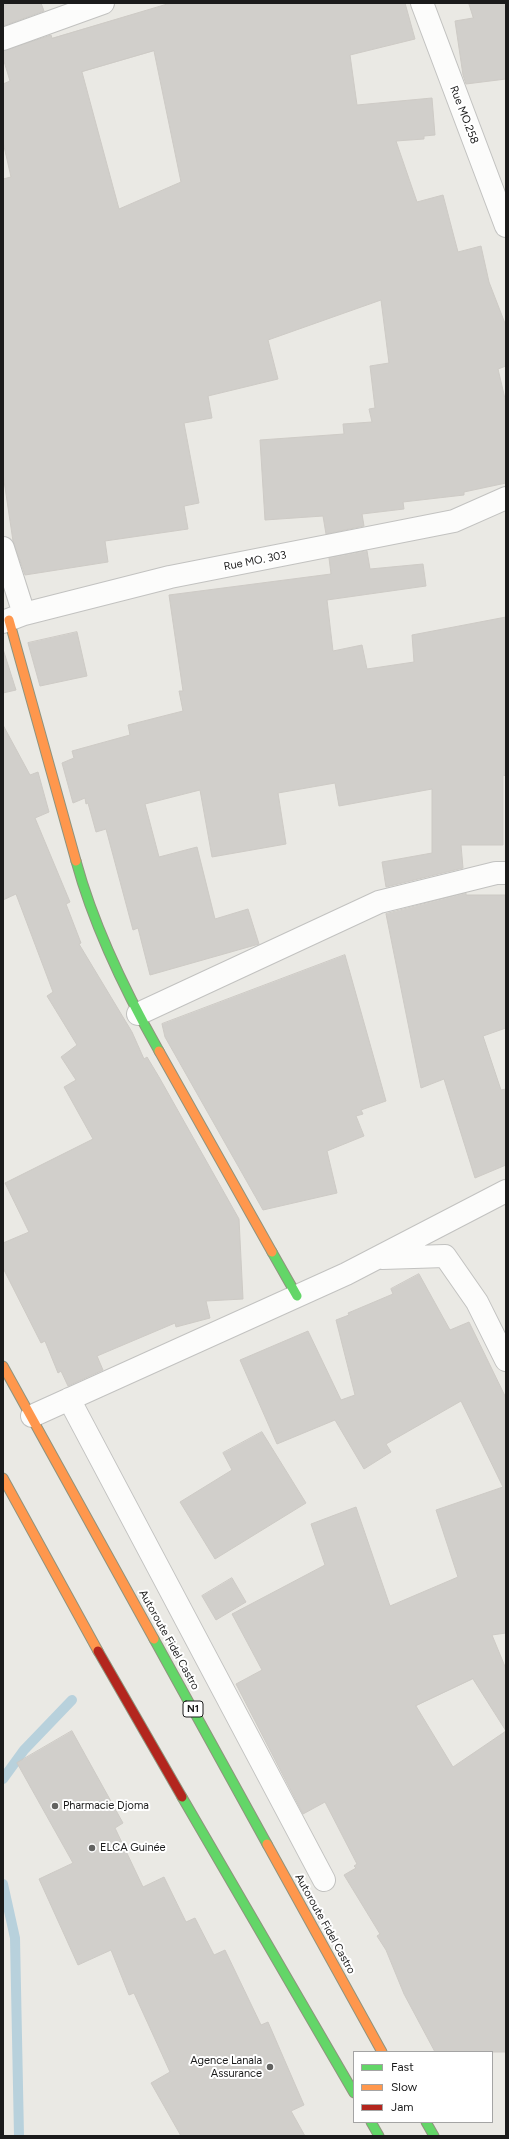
<!DOCTYPE html>
<html>
<head>
<meta charset="utf-8">
<style>
  body { margin:0 }
  #map { position:relative; width:509px; height:2139px; overflow:hidden; background:#eae9e4; font-family:Figtree,sans-serif }
  canvas { display:block }
  .frame { position:absolute; inset:0; border:4px solid #1b1b1b; pointer-events:none }
  .legend { position:absolute; left:353px; top:2051px; width:140px; height:72px; box-sizing:border-box; background:#fff; border:1px solid #a4a4a4; margin:0; padding:5px 7px; list-style:none; font-size:12px; color:#1b1b1b }
  .legend li { display:flex; align-items:center; gap:8px; height:20px }
  .legend b { width:20px; border:1px solid #a4a4a4 }
</style>
</head>
<body>
<div id="map">
<canvas width="509" height="2139"></canvas>
<div class="frame"></div>
<ul class="legend">
<li><b style="height:5px;background:#63d668"></b>Fast</li>
<li><b style="height:5px;background:#ff974d"></b>Slow</li>
<li><b style="height:5px;background:#b3261e"></b>Jam</li>
</ul>
</div>
<script>
const ctx = document.querySelector('canvas').getContext('2d');
ctx.lineJoin = 'round';
function strokePath(path, color, width, dash) {
  ctx.strokeStyle = color;
  ctx.lineWidth = width;
  ctx.lineCap = dash ? 'butt' : 'round';
  ctx.setLineDash(dash || []);
  ctx.stroke(path);
}
function fillPath(path, color) {
  ctx.fillStyle = color;
  ctx.fill(path, 'evenodd');
}
function drawText(font, color, halo, rows, align = 'center') {
  ctx.font = font + ' Figtree,sans-serif';
  ctx.lineWidth = 4;
  ctx.setLineDash([]);
  ctx.textBaseline = 'middle';
  ctx.strokeStyle = halo;
  ctx.fillStyle = color;
  for (const [text, x, y, turn = 0] of rows) {
    ctx.save();
    ctx.translate(x, y);
    ctx.rotate((+turn || 0) * Math.PI / 180);
    ctx.textAlign = isNaN(turn) ? turn : align;
    if (halo) ctx.strokeText(text, 0, 0);
    ctx.fillText(text, 0, 0);
    ctx.restore();
  }
}
strokePath(new Path2D(`
  M 3,1779 L 24,1750 L 72,1700
  M 3,1884 L 15,1938 L 19,2136`), '#b8d1dc', 10);
const building = new Path2D(`
  M 3,3 L 41,3 L 44,11 L 3,26 Z
  M 171,3 L 405,3 L 415,39 L 350,55 L 357,105 L 432,98 L 435,135 L 424,136 L 424,139 L 396,141 L 417,202 L 443,195 L 458,252 L 481,246 L 489,282 L 506,326 L 506,366 L 498,369 L 506,403 L 506,483 L 464,492 L 464,495 L 403,502 L 404,509 L 362,514 L 364,526 L 326,534 L 323,516 L 265,520 L 260,440 L 344,434 L 343,424 L 372,422 L 369,409 L 375,408 L 370,366 L 389,363 L 381,300 L 268,340 L 278,379 L 208,396 L 212,418 L 184,423 L 199,503 L 184,506 L 188,529 L 105,541 L 108,562 L 25,575 L 13,541 L 3,474 L 3,179 L 11,177 L 3,142 L 3,84 L 10,81 L 3,58 L 3,51 L 51,35 L 52,38 ZM 154,51 L 181,182 L 119,209 L 82,72 Z
  M 469,3 L 506,3 L 506,79 L 466,84 L 463,75 L 455,21 L 473,18 Z
  M 367,551 L 370,569 L 423,564 L 426,586 L 327,600 L 333,651 L 362,645 L 367,669 L 414,662 L 412,635 L 506,617 L 506,776 L 503,775 L 503,845 L 461,845 L 463,868 L 386,887 L 382,862 L 432,853 L 432,789 L 339,806 L 335,783 L 278,793 L 286,844 L 212,857 L 200,790 L 145,804 L 159,857 L 197,847 L 215,919 L 248,909 L 259,944 L 150,975 L 138,928 L 133,930 L 106,829 L 96,832 L 88,803 L 86,804 L 85,798 L 73,803 L 62,763 L 74,758 L 72,751 L 130,735 L 128,725 L 183,711 L 179,691 L 183,691 L 169,595 L 331,574 L 329,558 Z
  M 77,632 L 87,676 L 40,686 L 28,643 Z
  M 3,649 L 16,690 L 3,693 Z
  M 3,725 L 30,775 L 38,772 L 49,812 L 35,818 L 70,902 L 66,904 L 81,943 L 79,944 L 132,1032 L 144,1059 L 147,1057 L 159,1077 L 239,1219 L 243,1299 L 206,1301 L 210,1318 L 176,1327 L 175,1323 L 97,1356 L 103,1370 L 68,1386 L 61,1371 L 58,1373 L 45,1341 L 41,1343 L 3,1268 L 3,1243 L 29,1232 L 5,1183 L 93,1139 L 64,1087 L 76,1080 L 61,1057 L 77,1045 L 47,996 L 53,992 L 16,894 L 3,900 Z
  M 466,893 L 466,895 L 506,895 L 506,1028 L 483,1036 L 501,1090 L 506,1089 L 506,1165 L 475,1178 L 444,1079 L 421,1088 L 386,914 Z
  M 345,955 L 386,1101 L 361,1110 L 363,1114 L 356,1116 L 364,1136 L 327,1151 L 337,1193 L 263,1210 L 165,1037 L 162,1024 Z
  M 419,1274 L 450,1330 L 469,1322 L 506,1398 L 506,1633 L 492,1635 L 506,1669 L 506,2052 L 435,2052 L 404,1994 L 386,1950 L 377,1936 L 380,1934 L 344,1875 L 356,1868 L 354,1866 L 357,1864 L 325,1802 L 303,1814 L 236,1684 L 262,1670 L 232,1614 L 325,1565 L 311,1524 L 356,1507 L 390,1606 L 458,1577 L 436,1510 L 503,1487 L 461,1401 L 386,1444 L 391,1452 L 364,1469 L 335,1420 L 277,1444 L 240,1360 L 308,1331 L 341,1400 L 355,1395 L 336,1320 L 349,1315 L 348,1313 L 393,1294 L 391,1289 ZM 473,1679 L 506,1731 L 453,1767 L 416,1706 Z
  M 262,1432 L 306,1503 L 215,1559 L 180,1502 L 232,1470 L 223,1453 Z
  M 232,1578 L 246,1602 L 216,1620 L 202,1596 Z
  M 72,1731 L 123,1823 L 115,1828 L 143,1887 L 164,1877 L 186,1922 L 195,1918 L 214,1955 L 225,1950 L 261,2025 L 268,2022 L 304,2105 L 291,2111 L 305,2136 L 181,2136 L 151,2083 L 170,2072 L 134,1993 L 129,1995 L 111,1950 L 78,1965 L 39,1879 L 73,1863 L 17,1763 Z`);
fillPath(building, '#d1cfcb');
strokePath(building, '#cdcac5', 1);
const street = new Path2D(`
  M 422,3 L 506,226
  M 3,39 L 103,3
  M 3,548 L 24,614
  M 3,622 L 24,614 L 170,577 L 454,521 L 506,498
  M 138,1014 L 379,902 L 496,873 L 506,873
  M 382,1258 L 445,1256 L 477,1302 L 506,1360
  M 69,1399 L 324,1880
  M 32,1416 L 346,1274 L 506,1191`);
const fast = new Path2D(`
  M 76,861 C 94,927 125,991 159,1051
  M 272,1252 L 297,1296
  M 154,1639 L 267,1844
  M 182,1797 L 354,2093
  M 371,2122 L 379,2136
  M 426,2122 L 434,2136`);
const slow = new Path2D(`
  M 9,620 L 76,861
  M 159,1051 L 272,1252
  M 3,1366 L 154,1639
  M 3,1478 L 98,1651
  M 267,1844 L 382,2052`);
const jam = new Path2D(`
  M 98,1651 L 182,1797`);
strokePath(street, '#c2c2c0', 24);
strokePath(fast, '#8f937d', 11);
strokePath(slow, '#8f937d', 11);
strokePath(jam, '#8f937d', 11);
strokePath(street, '#fcfcfb', 22);
strokePath(fast, '#63d668', 9);
strokePath(slow, '#ff974d', 9);
strokePath(jam, '#b3261e', 9);
for (const [x, y, r, color] of [
  [55,1806,4,"#636361"],
  [92,1848,4,"#636361"],
  [270,2067,4,"#636361"]
]) {
  const dot = new Path2D();
  dot.arc(x, y, r, 0, 2 * Math.PI);
  ctx.fillStyle = color;
  ctx.fill(dot);
  strokePath(dot, '#fff', 1.5);
}
for (const [x, y, w] of [
  [193,1709,20]
]) {
  const box = new Path2D();
  box.roundRect(x - w / 2, y - 8, w, 16, 3);
  ctx.fillStyle = '#fff';
  ctx.fill(box);
  strokePath(box, '#1b1b1b', 1);
}
drawText('bold 10px', '#1b1b1b', null, [
  ["N1",193,1709]
]);
drawText('11px', '#1b1b1b', '#fff', [
  ["Rue MO.258",464,115,69],
  ["Rue MO. 303",255,561,-11],
  ["Autoroute Fidel Castro",169,1640,61],
  ["Autoroute Fidel Castro",325,1924,61]
]);
drawText('11px', '#1b1b1b', '#fff', [
  ["Pharmacie Djoma",63,1806],
  ["ELCA Guinée",100,1848],
  ["Agence Lanala",262,2061,"right"],
  ["Assurance",262,2074,"right"]
], 'left');
</script>
</body>
</html>
